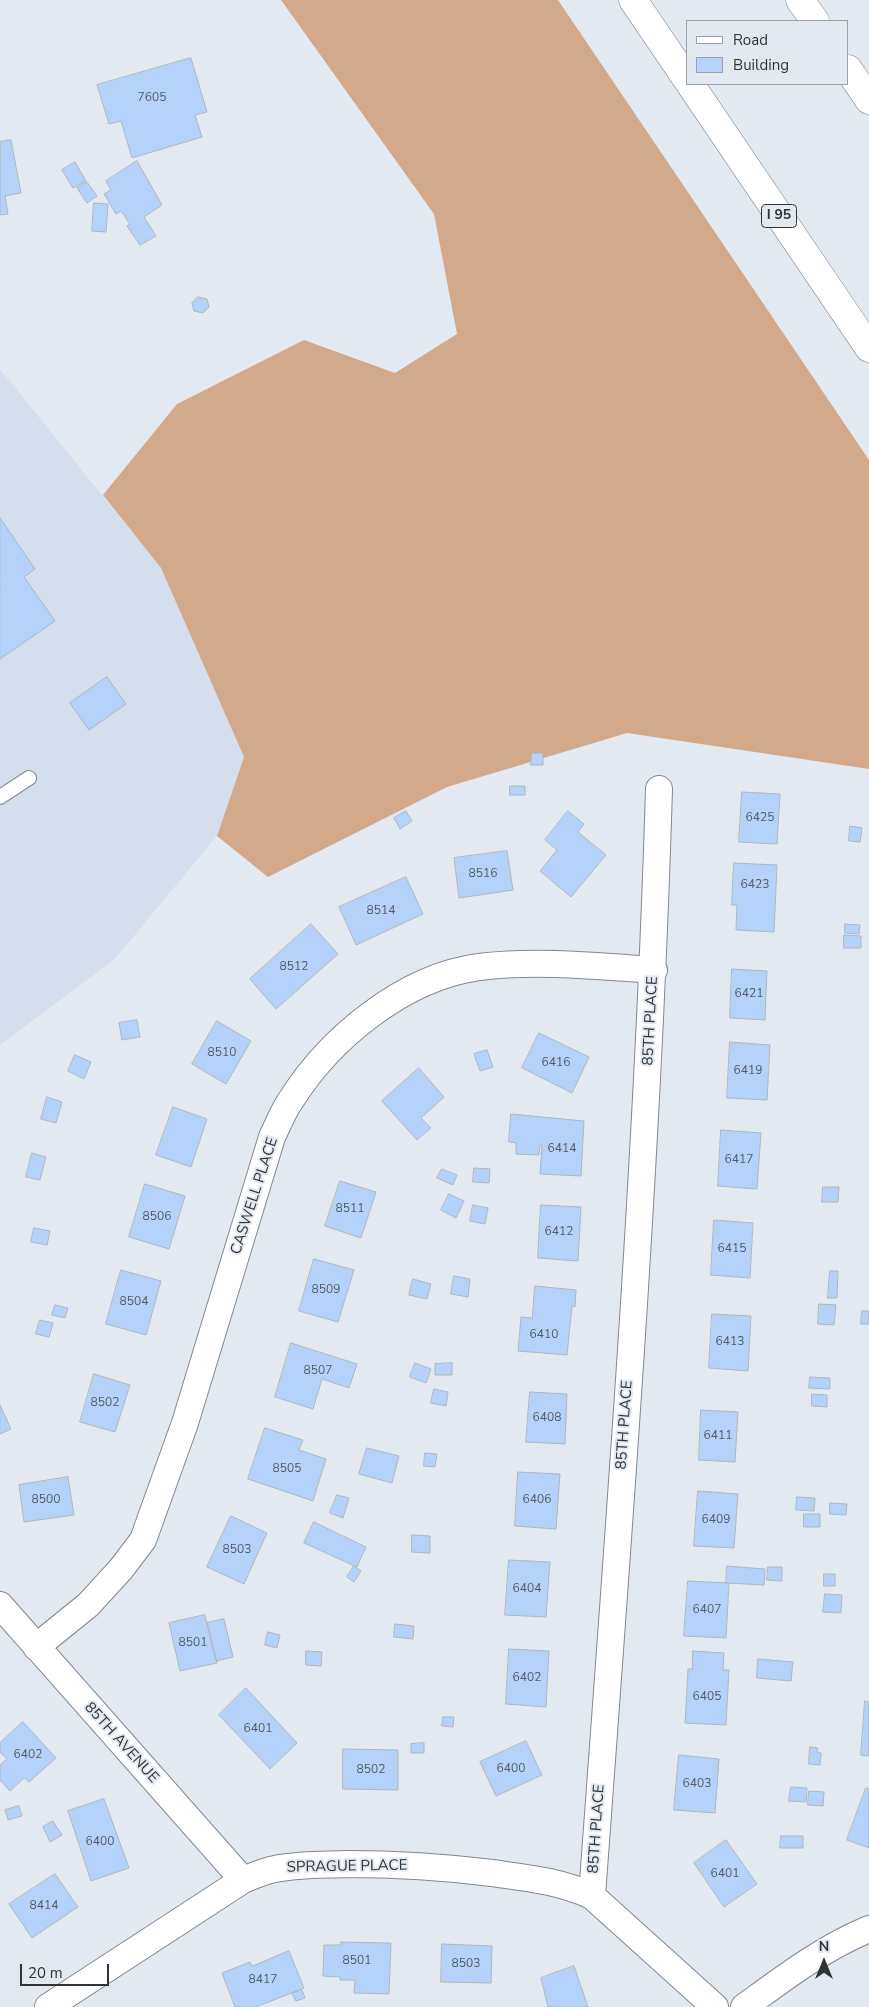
<!DOCTYPE html>
<html>
<head>
<meta charset="utf-8">
<style>
  body { margin:0 }
  #map { position:relative; width:869px; height:2007px; overflow:hidden; background:#e3e9f1; font-family:"Nunito Sans",sans-serif }
  canvas { display:block }
  .legend { position:absolute; left:686px; top:20px; width:162px; height:65px; box-sizing:border-box; background:#e3e9f1; border:1px solid #9ca1a7; margin:0; padding:6px 9px; list-style:none; font-size:15px; color:#313437 }
  .legend li { display:flex; align-items:center; gap:10px; height:25px }
  .legend b { width:25px; border:1px solid #9ca1a7 }
  .north { position:absolute; left:799px; top:1937px; width:50px; height:50px; -webkit-text-stroke:4px #e3e9f1; paint-order:stroke; rotate:0deg; font-size:14px; font-weight:700; line-height:20px; text-align:center; color:#313437 }
  .north::after { content:''; display:block; margin:auto; width:18px; height:22px; background:#313437; clip-path:polygon(50% 0,100% 100%,50% 72%,0 100%) }
  .scale { position:absolute; left:20px; top:1964px; width:89px; height:22px; box-sizing:border-box; border:2px solid #313437; border-top:0; padding-left:6px; font-size:15px; line-height:18px; white-space:nowrap; color:#313437; -webkit-text-stroke:4px #e3e9f1; paint-order:stroke }
</style>
</head>
<body>
<div id="map">
<canvas width="869" height="2007"></canvas>
<ul class="legend">
<li><b style="height:6px;background:#fff"></b>Road</li>
<li><b style="height:14px;background:#b4d2fa"></b>Building</li>
</ul>
<div class="north">N</div>
<div class="scale">20 m</div>
</div>
<script>
const ctx = document.querySelector('canvas').getContext('2d');
ctx.lineJoin = 'round';
function fillPath(path, color) {
  ctx.fillStyle = color;
  ctx.fill(path, 'evenodd');
}
function strokePath(path, color, width, dash) {
  ctx.strokeStyle = color;
  ctx.lineWidth = width;
  ctx.lineCap = dash ? 'butt' : 'round';
  ctx.setLineDash(dash || []);
  ctx.stroke(path);
}
function drawText(font, color, halo, rows, align = 'center') {
  ctx.font = font + ' "Nunito Sans",sans-serif';
  ctx.lineWidth = 4;
  ctx.setLineDash([]);
  ctx.textBaseline = 'middle';
  ctx.strokeStyle = halo;
  ctx.fillStyle = color;
  for (const [text, x, y, turn = 0] of rows) {
    ctx.save();
    ctx.translate(x, y);
    ctx.rotate((+turn || 0) * Math.PI / 180);
    ctx.textAlign = isNaN(turn) ? turn : align;
    if (halo) ctx.strokeText(text, 0, 0);
    ctx.fillText(text, 0, 0);
    ctx.restore();
  }
}
fillPath(new Path2D(`
  M 0,369 L 161,568 L 244,757 L 217,836 L 114,960 L 0,1045 Z`), '#d4deed');
fillPath(new Path2D(`
  M 281,0 L 558,0 L 869,460 L 869,769 L 627,733 L 447,787 L 268,877 L 217,836 L 244,757 L 161,568 L 103,495 L 177,404 L 304,340 L 395,373 L 457,334 L 434,214 Z`), '#d3a98b');
const building = new Path2D(`
  M 191,58 L 207,112 L 195,115 L 202,137 L 132,158 L 121,121 L 109,124 L 97,85 Z
  M 11,140 L 21,193 L 5,196 L 8,214 L 0,215 L 0,142 Z
  M 137,161 L 162,205 L 144,217 L 156,236 L 140,245 L 127,226 L 130,224 L 121,211 L 116,214 L 104,194 L 111,190 L 106,181 Z
  M 75,162 L 86,181 L 73,188 L 62,170 Z
  M 87,182 L 97,196 L 87,203 L 77,188 Z
  M 94,203 L 108,204 L 106,232 L 92,231 Z
  M 198,297 L 207,299 L 209,307 L 203,313 L 194,311 L 192,303 Z
  M 0,518 L 35,569 L 24,577 L 55,621 L 0,659 Z
  M 107,677 L 126,704 L 89,730 L 70,703 Z
  M 532,753 L 543,753 L 543,765 L 531,765 Z
  M 510,786 L 525,786 L 525,795 L 510,795 Z
  M 742,792 L 780,794 L 777,844 L 739,842 Z
  M 406,811 L 412,821 L 400,829 L 394,818 Z
  M 568,811 L 584,824 L 578,832 L 606,855 L 571,897 L 540,871 L 557,850 L 545,840 Z
  M 850,826 L 862,828 L 860,842 L 849,841 Z
  M 507,851 L 513,890 L 459,898 L 454,858 Z
  M 734,863 L 777,865 L 774,932 L 736,930 L 737,905 L 732,905 Z
  M 406,877 L 423,914 L 356,945 L 339,907 Z
  M 311,924 L 338,954 L 276,1009 L 250,979 Z
  M 845,924 L 860,925 L 859,934 L 845,933 Z
  M 844,935 L 861,936 L 861,948 L 844,948 Z
  M 732,969 L 767,971 L 765,1020 L 730,1018 Z
  M 137,1020 L 140,1037 L 122,1040 L 119,1023 Z
  M 217,1021 L 251,1041 L 226,1084 L 192,1064 Z
  M 539,1033 L 589,1057 L 572,1093 L 522,1068 Z
  M 730,1042 L 770,1045 L 767,1100 L 727,1098 Z
  M 487,1050 L 493,1067 L 480,1071 L 474,1054 Z
  M 75,1055 L 91,1062 L 84,1079 L 68,1071 Z
  M 419,1068 L 444,1097 L 421,1118 L 431,1128 L 417,1140 L 382,1101 Z
  M 47,1097 L 62,1102 L 56,1123 L 41,1119 Z
  M 173,1107 L 207,1119 L 191,1167 L 156,1155 Z
  M 511,1114 L 584,1121 L 581,1176 L 540,1174 L 542,1145 L 540,1145 L 539,1155 L 516,1154 L 516,1143 L 509,1142 Z
  M 721,1130 L 761,1133 L 757,1189 L 718,1186 Z
  M 32,1153 L 46,1157 L 40,1180 L 26,1177 Z
  M 474,1168 L 490,1169 L 489,1183 L 473,1182 Z
  M 442,1169 L 457,1175 L 453,1185 L 437,1178 Z
  M 340,1181 L 376,1192 L 361,1238 L 325,1226 Z
  M 145,1184 L 185,1196 L 169,1249 L 129,1237 Z
  M 823,1187 L 839,1187 L 838,1202 L 822,1202 Z
  M 449,1194 L 464,1201 L 456,1218 L 441,1210 Z
  M 473,1205 L 488,1208 L 485,1224 L 470,1221 Z
  M 541,1205 L 581,1207 L 578,1261 L 538,1258 Z
  M 714,1220 L 753,1223 L 750,1278 L 711,1275 Z
  M 34,1228 L 50,1231 L 47,1245 L 31,1242 Z
  M 314,1259 L 354,1270 L 338,1322 L 299,1311 Z
  M 121,1270 L 161,1281 L 146,1335 L 106,1324 Z
  M 830,1271 L 838,1271 L 837,1298 L 828,1298 Z
  M 454,1276 L 470,1279 L 468,1297 L 451,1294 Z
  M 413,1279 L 431,1284 L 427,1299 L 409,1295 Z
  M 535,1286 L 576,1290 L 575,1307 L 572,1306 L 567,1355 L 518,1351 L 521,1317 L 532,1318 Z
  M 819,1304 L 836,1305 L 834,1325 L 818,1324 Z
  M 55,1305 L 68,1308 L 65,1318 L 52,1315 Z
  M 862,1311 L 869,1311 L 869,1324 L 861,1324 Z
  M 712,1314 L 751,1316 L 748,1371 L 709,1368 Z
  M 40,1320 L 53,1323 L 49,1337 L 36,1334 Z
  M 291,1343 L 357,1364 L 349,1388 L 322,1379 L 313,1409 L 275,1397 Z
  M 415,1363 L 431,1369 L 426,1383 L 410,1377 Z
  M 452,1363 L 452,1375 L 435,1375 L 435,1364 Z
  M 94,1374 L 130,1385 L 115,1432 L 80,1422 Z
  M 810,1377 L 830,1378 L 830,1389 L 809,1388 Z
  M 434,1389 L 448,1392 L 446,1406 L 431,1403 Z
  M 530,1392 L 567,1394 L 565,1444 L 526,1442 Z
  M 812,1394 L 827,1395 L 827,1407 L 812,1406 Z
  M 0,1405 L 11,1429 L 0,1434 Z
  M 701,1410 L 738,1412 L 735,1462 L 699,1460 Z
  M 265,1428 L 303,1440 L 299,1450 L 326,1459 L 313,1501 L 248,1479 Z
  M 367,1448 L 399,1456 L 392,1483 L 359,1474 Z
  M 425,1453 L 437,1454 L 435,1467 L 424,1466 Z
  M 518,1472 L 560,1474 L 556,1529 L 515,1526 Z
  M 68,1477 L 74,1515 L 24,1522 L 19,1485 Z
  M 698,1491 L 738,1494 L 734,1548 L 694,1546 Z
  M 337,1495 L 349,1498 L 343,1518 L 330,1513 Z
  M 797,1497 L 815,1498 L 814,1511 L 796,1510 Z
  M 830,1503 L 847,1504 L 846,1515 L 830,1514 Z
  M 804,1514 L 820,1514 L 820,1527 L 804,1527 Z
  M 231,1516 L 267,1533 L 244,1584 L 207,1567 Z
  M 314,1522 L 366,1547 L 357,1567 L 304,1543 Z
  M 412,1535 L 430,1536 L 430,1553 L 412,1552 Z
  M 509,1560 L 550,1562 L 546,1617 L 505,1615 Z
  M 354,1566 L 361,1571 L 354,1582 L 347,1577 Z
  M 727,1566 L 765,1569 L 764,1585 L 726,1583 Z
  M 768,1567 L 782,1567 L 782,1581 L 767,1580 Z
  M 824,1574 L 835,1574 L 835,1586 L 824,1586 Z
  M 688,1581 L 729,1583 L 726,1638 L 684,1636 Z
  M 825,1594 L 842,1595 L 841,1613 L 823,1612 Z
  M 205,1615 L 217,1663 L 180,1671 L 169,1623 Z
  M 224,1619 L 233,1657 L 216,1661 L 207,1623 Z
  M 395,1624 L 414,1626 L 413,1639 L 394,1637 Z
  M 268,1632 L 280,1635 L 277,1648 L 265,1645 Z
  M 509,1649 L 549,1651 L 546,1707 L 506,1704 Z
  M 306,1651 L 322,1652 L 321,1666 L 306,1665 Z
  M 693,1651 L 724,1653 L 723,1670 L 729,1670 L 726,1725 L 685,1723 L 688,1669 L 692,1669 Z
  M 758,1659 L 793,1662 L 791,1681 L 757,1678 Z
  M 246,1688 L 297,1743 L 270,1769 L 219,1715 Z
  M 865,1701 L 869,1702 L 869,1756 L 861,1755 Z
  M 443,1717 L 454,1717 L 453,1727 L 442,1726 Z
  M 23,1722 L 56,1758 L 29,1782 L 24,1778 L 10,1791 L 0,1780 L 0,1765 L 7,1759 L 0,1752 L 0,1743 Z
  M 526,1741 L 542,1775 L 496,1796 L 480,1762 Z
  M 424,1743 L 424,1753 L 411,1753 L 411,1744 Z
  M 810,1747 L 818,1748 L 817,1752 L 821,1753 L 820,1765 L 809,1764 Z
  M 343,1749 L 398,1750 L 398,1790 L 343,1789 Z
  M 679,1755 L 719,1759 L 715,1813 L 674,1810 Z
  M 791,1787 L 807,1788 L 806,1802 L 789,1801 Z
  M 866,1788 L 869,1789 L 869,1848 L 847,1840 Z
  M 809,1791 L 824,1792 L 823,1806 L 808,1805 Z
  M 104,1799 L 129,1868 L 91,1881 L 68,1811 Z
  M 19,1806 L 22,1816 L 8,1820 L 5,1810 Z
  M 53,1821 L 62,1835 L 50,1842 L 43,1827 Z
  M 781,1836 L 803,1836 L 803,1848 L 780,1848 Z
  M 726,1840 L 757,1884 L 724,1907 L 694,1863 Z
  M 55,1874 L 78,1907 L 32,1938 L 9,1904 Z
  M 341,1942 L 391,1943 L 389,1994 L 354,1993 L 355,1980 L 340,1980 L 340,1977 L 323,1976 L 324,1945 L 341,1945 Z
  M 442,1944 L 492,1946 L 491,1983 L 441,1982 Z
  M 289,1951 L 304,1988 L 256,2007 L 235,2007 L 222,1973 L 250,1962 L 252,1966 Z
  M 574,1966 L 588,2007 L 548,2007 L 541,1978 Z
  M 302,1990 L 305,1998 L 296,2001 L 292,1994 Z`);
fillPath(building, '#b4d2fa');
strokePath(building, '#b0b6be', 1);
const service = new Path2D(`
  M 0,797 L 29,778`);
const minor = new Path2D(`
  M 0,1605 L 243,1880
  M 36,1647 L 88,1605 L 121,1569 L 143,1540 L 185,1423 L 272,1137 C 278,1125 283,1111 291,1100 C 330,1038 404,977 479,967 C 537,960 596,966 654,970
  M 592,1896 C 619,1527 648,1158 659,789
  M 48,2007 L 243,1880 C 253,1876 264,1871 275,1869 C 299,1864 323,1865 347,1864 C 396,1864 444,1867 492,1873 C 527,1878 560,1881 592,1896 L 715,2007
  M 744,2007 C 784,1978 823,1948 869,1929`);
const motorway = new Path2D(`
  M 633,0 L 688,81
  M 800,0 L 815,21
  M 848,69 L 869,100
  M 690,84 L 869,348`);
strokePath(service, '#838890', 16);
strokePath(minor, '#838890', 28);
strokePath(motorway, '#838890', 29);
strokePath(service, '#fff', 14);
strokePath(minor, '#fff', 26);
strokePath(motorway, '#fff', 28);
drawText('12px', '#525c68', null, [
  ["7605",152,98],
  ["6425",760,818],
  ["8516",483,874],
  ["6423",755,885],
  ["8514",381,911],
  ["8512",294,967],
  ["6421",749,994],
  ["8510",222,1053],
  ["6416",556,1063],
  ["6419",748,1071],
  ["6414",562,1149],
  ["6417",739,1160],
  ["8511",350,1209],
  ["8506",157,1217],
  ["6412",559,1232],
  ["6415",732,1249],
  ["8509",326,1290],
  ["8504",134,1302],
  ["6410",544,1335],
  ["6413",730,1342],
  ["8507",318,1371],
  ["8502",105,1403],
  ["6408",547,1418],
  ["6411",718,1436],
  ["8505",287,1469],
  ["8500",46,1500],
  ["6406",537,1500],
  ["6409",716,1520],
  ["8503",237,1550],
  ["6404",527,1589],
  ["6407",707,1610],
  ["8501",193,1643],
  ["6402",527,1678],
  ["6405",707,1697],
  ["6401",258,1729],
  ["6402",28,1755],
  ["6400",511,1769],
  ["8502",371,1770],
  ["6403",697,1784],
  ["6400",100,1842],
  ["6401",725,1874],
  ["8414",44,1906],
  ["8501",357,1961],
  ["8503",466,1964],
  ["8417",263,1980]
]);
for (const [x, y, w] of [
  [779,216,35]
]) {
  const box = new Path2D();
  box.roundRect(x - w / 2, y - 11.5, w, 23, 4);
  ctx.fillStyle = '#e3e9f1';
  ctx.fill(box);
  strokePath(box, '#313437', 1);
}
drawText('bold 14px', '#313437', null, [
  ["I 95",779,216]
]);
drawText('15px', '#313437', '#e3e9f1', [
  ["85TH PLACE",651,1021,-87],
  ["CASWELL PLACE",255,1196,-72],
  ["85TH PLACE",625,1425,-86],
  ["85TH AVENUE",121,1743,48],
  ["85TH PLACE",597,1829,-86],
  ["SPRAGUE PLACE",347,1867,-1]
]);
</script>
</body>
</html>
